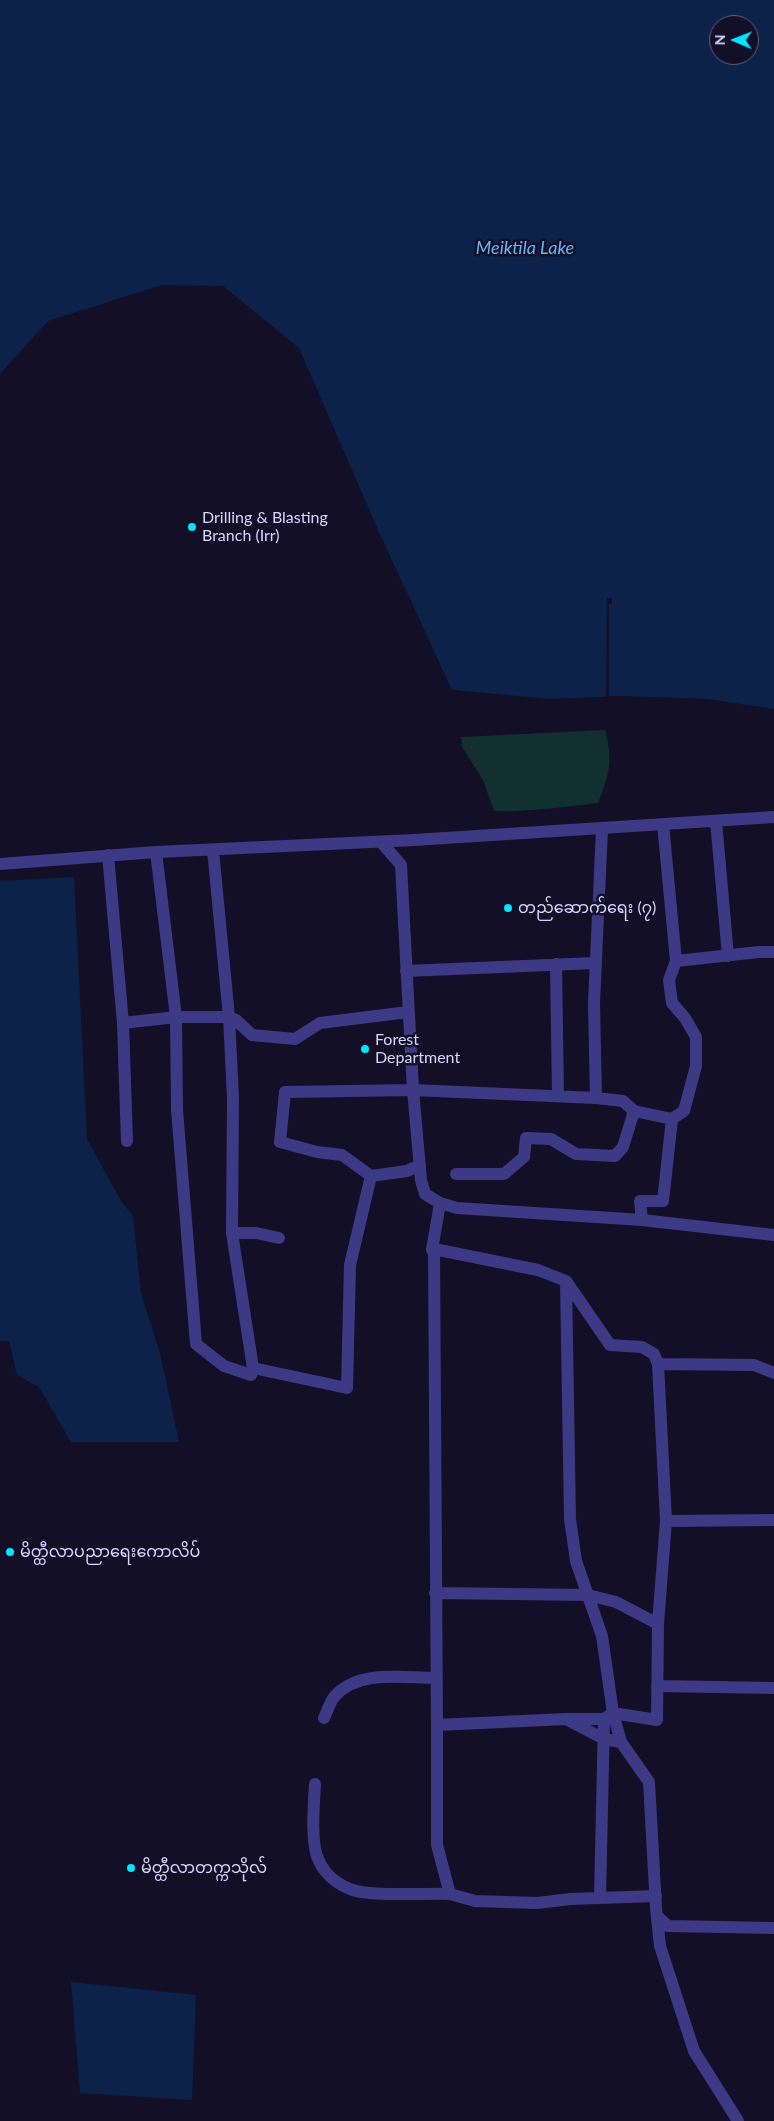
<!DOCTYPE html>
<html>
<head>
<meta charset="utf-8">
<style>
  body { margin:0 }
  #map { position:relative; width:774px; height:2121px; overflow:hidden; background:#130f26; font-family:Lato,sans-serif }
  canvas { display:block }
  .north { position:absolute; left:709px; top:15px; width:50px; height:50px; box-sizing:border-box; background:#130f26; border:1px solid #625e7d; border-radius:50%; rotate:271deg; font-size:14px; font-weight:700; line-height:20px; text-align:center; color:#d9d4ff }
  .north::after { content:''; display:block; margin:auto; width:18px; height:22px; background:#00e5ff; clip-path:polygon(50% 0,100% 100%,50% 72%,0 100%) }
</style>
</head>
<body>
<div id="map">
<canvas width="774" height="2121"></canvas>
<div class="north">N</div>
</div>
<script>
const ctx = document.querySelector('canvas').getContext('2d');
ctx.lineJoin = 'round';
function fillPath(path, color) {
  ctx.fillStyle = color;
  ctx.fill(path, 'evenodd');
}
function strokePath(path, color, width, dash) {
  ctx.strokeStyle = color;
  ctx.lineWidth = width;
  ctx.lineCap = dash ? 'butt' : 'round';
  ctx.setLineDash(dash || []);
  ctx.stroke(path);
}
function drawText(font, color, halo, rows, align = 'center') {
  ctx.font = font + ' Lato,"Noto Sans Myanmar",sans-serif';
  ctx.lineWidth = 5;
  ctx.setLineDash([]);
  ctx.textBaseline = 'middle';
  ctx.strokeStyle = halo;
  ctx.fillStyle = color;
  for (const [text, x, y, turn = 0] of rows) {
    ctx.save();
    ctx.translate(x, y);
    ctx.rotate((+turn || 0) * Math.PI / 180);
    ctx.textAlign = isNaN(turn) ? turn : align;
    if (halo) ctx.strokeText(text, 0, 0);
    ctx.fillText(text, 0, 0);
    ctx.restore();
  }
}
fillPath(new Path2D(`
  M 605,730 C 613,762 610,773 598,803 C 563,807 530,812 494,811 L 483,780 L 462,747 L 461,737 Z`), '#12302f');
fillPath(new Path2D(`
  M 0,0 L 774,0 L 774,709 L 708,699 L 621,696 L 551,699 L 452,690 L 379,532 L 299,348 L 223,286 L 162,285 L 48,321 L 0,374 ZM 719,25 L 749,25 L 749,55 L 719,55 Z
  M 74,877 L 87,1139 L 121,1201 L 133,1216 L 141,1293 L 160,1353 L 179,1442 L 71,1442 L 39,1387 L 17,1375 L 9,1341 L 0,1341 L 0,881 Z
  M 71,1982 L 196,1995 L 192,2100 L 80,2093 Z`), '#0c2248');
fillPath(new Path2D(`
  M 607,598 L 612,598 L 612,604 L 609,604 L 609,699 L 606,699 Z`), '#130f26');
strokePath(new Path2D(`
  M 716,821 L 728,956
  M 602,829 L 594,1003 L 596,1098 L 623,1101 L 634,1111
  M 381,842 L 401,865 L 413,1090 L 421,1180 L 425,1194 L 440,1203 L 432,1250 L 434,1249 L 437,1725 L 566,1719 L 604,1739 L 621,1742 L 649,1782 L 656,1908 L 660,1946 L 694,2051 L 738,2121
  M 213,850 L 229,1017 L 233,1098 L 232,1233 L 253,1368
  M 156,852 L 176,1017 L 177,1110 L 196,1344 L 224,1366 L 251,1375 L 253,1368 L 347,1388 L 350,1265 L 371,1176 L 407,1171 L 420,1165
  M 108,855 L 123,1023 L 127,1141
  M 0,864 L 156,852 L 414,840 L 774,817
  M 676,961 L 759,952 L 774,952
  M 556,964 L 558,1096
  M 406,971 L 595,963
  M 123,1023 L 176,1017 L 229,1017 L 236,1020 L 252,1035 L 295,1039 L 320,1023 L 408,1012
  M 456,1174 L 504,1174 L 524,1157 L 526,1138 L 551,1139 L 576,1154 L 615,1156 L 623,1147 L 634,1111 L 672,1119 L 684,1111 L 696,1066 L 696,1037 L 685,1018 L 672,1003 L 669,980 L 676,961 L 663,824
  M 371,1176 L 342,1155 L 317,1152 L 280,1142 L 285,1092 L 413,1090 L 596,1098
  M 440,1203 L 457,1208 L 642,1220 L 774,1235
  M 642,1220 L 640,1201 L 663,1201 L 672,1119
  M 232,1233 L 256,1233 L 279,1238
  M 434,1249 L 538,1270 L 566,1281 L 610,1345 L 642,1347 L 654,1354 L 658,1364 L 666,1521 L 658,1624 L 657,1720 L 613,1713 L 604,1719 L 568,1719
  M 566,1281 L 570,1519 L 576,1561 L 602,1636 L 613,1713 L 621,1742
  M 658,1364 L 754,1365 L 774,1373
  M 666,1521 L 774,1520
  M 435,1593 L 588,1595 L 616,1602 L 658,1624
  M 657,1686 L 774,1688
  M 324,1718 C 327,1712 330,1702 334,1697 C 358,1669 403,1678 435,1678
  M 315,1784 C 314,1804 310,1844 319,1861 C 325,1874 337,1884 350,1889 C 367,1897 428,1893 450,1894 L 437,1845 L 437,1725
  M 450,1894 L 475,1901 L 537,1903 L 571,1899 L 656,1896
  M 600,1898 L 604,1719
  M 657,1916 L 668,1926 L 774,1928`), '#3d3a85', 12);
for (const [x, y, r, color] of [
  [192,527,5,"#00e5ff"],
  [508,908,5,"#00e5ff"],
  [365,1049,5,"#00e5ff"],
  [10,1552,5,"#00e5ff"],
  [131,1868,5,"#00e5ff"]
]) {
  const dot = new Path2D();
  dot.arc(x, y, r, 0, 2 * Math.PI);
  ctx.fillStyle = color;
  ctx.fill(dot);
  strokePath(dot, '#130f26', 2);
}
drawText('16px', '#d9d4ff', '#130f26', [
  ["Drilling & Blasting",202,518],
  ["Branch (Irr)",202,536],
  ["တည်ဆောက်ရေး (၇)",518,908],
  ["Forest",375,1040],
  ["Department",375,1058],
  ["မိတ္ထီလာပညာရေးကောလိပ်",20,1552],
  ["မိတ္ထီလာတက္ကသိုလ်",141,1868]
], 'left');
drawText('italic 18px', '#62b6ff', '#130f26', [
  ["Meiktila Lake",525,248]
]);
</script>
</body>
</html>
